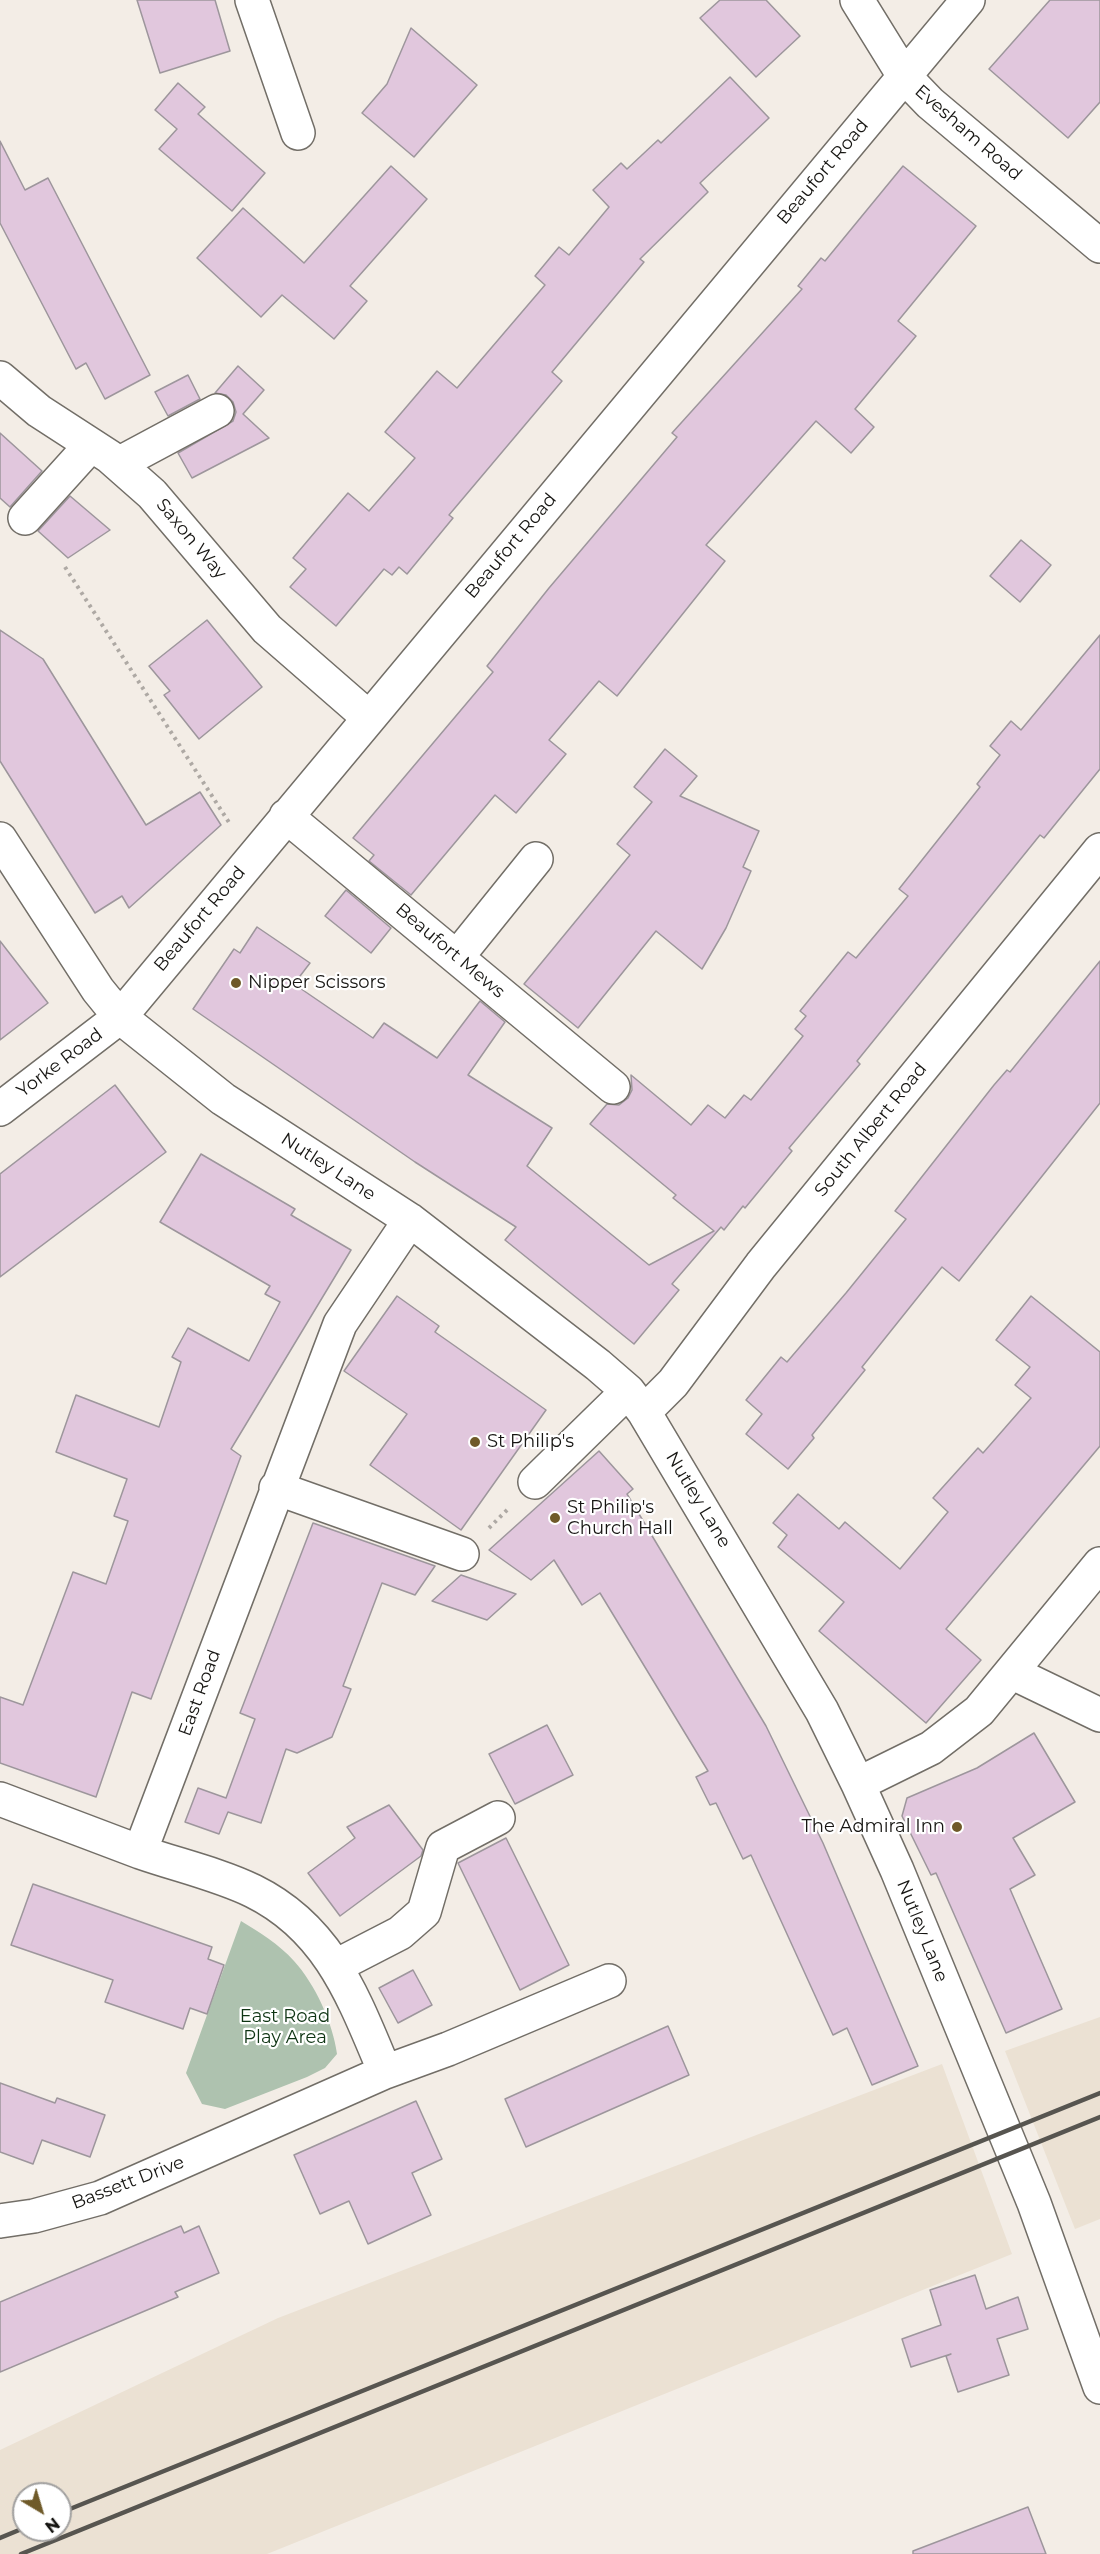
<!DOCTYPE html>
<html>
<head>
<meta charset="utf-8">
<style>
  body { margin:0 }
  #map { position:relative; width:1100px; height:2554px; overflow:hidden; background:#f3ede6; font-family:Montserrat,sans-serif }
  canvas { display:block }
  .north { position:absolute; left:12px; top:2482px; width:60px; height:60px; box-sizing:border-box; background:#fff; border:2px solid #a2a1a0; border-radius:50%; rotate:142deg; font-size:16px; font-weight:700; line-height:24px; text-align:center; color:#161512 }
  .north::after { content:''; display:block; margin:auto; width:21px; height:27px; background:#6f5a29; clip-path:polygon(50% 0,100% 100%,50% 72%,0 100%) }
</style>
</head>
<body>
<div id="map">
<canvas width="1100" height="2554"></canvas>
<div class="north">N</div>
</div>
<script>
const ctx = document.querySelector('canvas').getContext('2d');
ctx.lineJoin = 'round';
function fillPath(path, color) {
  ctx.fillStyle = color;
  ctx.fill(path, 'evenodd');
}
function strokePath(path, color, width, dash) {
  ctx.strokeStyle = color;
  ctx.lineWidth = width;
  ctx.lineCap = dash ? 'butt' : 'round';
  ctx.setLineDash(dash || []);
  ctx.stroke(path);
}
function drawText(font, color, halo, rows, align = 'center') {
  ctx.font = font + ' Montserrat,sans-serif';
  ctx.lineWidth = 4.5;
  ctx.setLineDash([]);
  ctx.textBaseline = 'middle';
  ctx.strokeStyle = halo;
  ctx.fillStyle = color;
  for (const [text, x, y, turn = 0] of rows) {
    ctx.save();
    ctx.translate(x, y);
    ctx.rotate((+turn || 0) * Math.PI / 180);
    ctx.textAlign = isNaN(turn) ? turn : align;
    if (halo) ctx.strokeText(text, 0, 0);
    ctx.fillText(text, 0, 0);
    ctx.restore();
  }
}
fillPath(new Path2D(`
  M 1100,2017 L 1100,2219 L 1075,2229 L 1005,2051 Z
  M 942,2064 L 1012,2254 L 267,2554 L 0,2554 L 0,2450 L 278,2318 ZM 24,2494 L 60,2494 L 60,2530 L 24,2530 Z`), '#ebe1d3');
fillPath(new Path2D(`
  M 241,1921 C 259,1932 279,1944 294,1961 C 315,1984 333,2023 337,2054 L 325,2068 L 307,2077 L 225,2109 L 202,2104 L 186,2073 Z`), '#aec2af');
const building = new Path2D(`
  M 137,0 L 215,0 L 230,51 L 160,73 Z
  M 720,0 L 766,0 L 800,36 L 756,77 L 700,18 Z
  M 1050,0 L 1100,0 L 1100,102 L 1068,138 L 989,69 Z
  M 411,28 L 477,85 L 414,157 L 362,113 L 387,84 Z
  M 730,77 L 769,118 L 700,183 L 708,192 L 640,259 L 644,262 L 552,372 L 562,381 L 449,515 L 453,518 L 407,574 L 399,567 L 392,575 L 384,569 L 336,626 L 290,587 L 306,569 L 293,558 L 348,493 L 369,511 L 415,458 L 385,432 L 437,371 L 457,388 L 545,285 L 535,276 L 559,247 L 569,255 L 609,207 L 593,190 L 621,163 L 627,169 L 658,140 L 661,143 Z
  M 178,83 L 205,107 L 198,114 L 265,173 L 232,211 L 159,149 L 177,129 L 155,110 Z
  M 0,141 L 25,190 L 48,178 L 150,375 L 105,399 L 86,363 L 76,369 L 0,223 Z
  M 391,166 L 427,199 L 350,286 L 367,301 L 334,339 L 282,295 L 261,317 L 197,258 L 243,208 L 304,263 Z
  M 903,166 L 976,226 L 898,321 L 916,336 L 855,409 L 874,427 L 851,453 L 816,421 L 706,545 L 725,561 L 617,696 L 599,681 L 549,740 L 566,754 L 516,813 L 495,795 L 411,895 L 369,861 L 374,855 L 353,838 L 493,672 L 487,666 L 549,588 L 677,437 L 672,433 L 802,289 L 798,286 L 821,258 L 825,261 Z
  M 238,366 L 264,390 L 243,414 L 269,438 L 192,478 L 178,453 L 233,421 L 236,412 L 233,402 L 226,395 L 215,393 Z
  M 188,375 L 200,399 L 168,416 L 155,392 Z
  M 0,433 L 42,471 L 10,507 L 0,498 Z
  M 70,496 L 110,530 L 68,558 L 38,531 Z
  M 1021,540 L 1051,565 L 1020,602 L 990,576 Z
  M 207,620 L 262,687 L 199,739 L 164,695 L 170,691 L 149,666 Z
  M 0,630 L 43,659 L 146,825 L 200,792 L 221,825 L 129,908 L 122,896 L 95,913 L 0,761 Z
  M 1100,635 L 1100,769 L 1044,838 L 1040,835 L 857,1061 L 860,1064 L 789,1148 L 792,1151 L 745,1208 L 743,1206 L 724,1230 L 721,1227 L 672,1284 L 679,1290 L 634,1344 L 505,1240 L 516,1227 L 415,1162 L 193,1009 L 234,949 L 240,953 L 257,927 L 310,963 L 294,984 L 373,1038 L 384,1023 L 437,1058 L 480,1001 L 505,1022 L 468,1075 L 552,1128 L 527,1166 L 649,1265 L 714,1231 L 673,1198 L 676,1195 L 590,1124 L 607,1104 L 619,1105 L 628,1098 L 632,1090 L 631,1075 L 691,1125 L 708,1105 L 725,1118 L 744,1095 L 751,1100 L 803,1036 L 795,1029 L 806,1016 L 800,1011 L 848,952 L 856,958 L 908,896 L 899,889 L 980,787 L 977,784 L 1000,755 L 990,746 L 1011,721 L 1021,730 Z
  M 665,749 L 697,776 L 680,796 L 759,831 L 743,867 L 751,871 L 726,928 L 702,969 L 656,931 L 578,1028 L 524,984 L 630,855 L 617,844 L 652,802 L 634,787 Z
  M 346,890 L 391,928 L 371,953 L 325,916 Z
  M 0,941 L 48,1003 L 0,1040 Z
  M 1100,961 L 1100,1103 L 959,1281 L 942,1267 L 862,1367 L 865,1370 L 812,1435 L 814,1438 L 788,1469 L 746,1434 L 762,1414 L 746,1400 L 781,1357 L 787,1362 L 846,1293 L 906,1219 L 895,1211 L 994,1085 L 1007,1070 L 1010,1072 Z
  M 115,1085 L 166,1152 L 0,1277 L 0,1174 Z
  M 201,1154 L 295,1209 L 291,1215 L 351,1250 L 231,1449 L 241,1456 L 151,1699 L 132,1692 L 96,1797 L 0,1763 L 0,1697 L 23,1705 L 73,1572 L 106,1584 L 128,1521 L 114,1516 L 127,1479 L 56,1452 L 76,1395 L 159,1427 L 181,1362 L 172,1357 L 188,1328 L 249,1361 L 280,1302 L 265,1294 L 270,1286 L 160,1222 Z
  M 397,1296 L 439,1326 L 435,1332 L 546,1410 L 461,1530 L 370,1465 L 407,1414 L 344,1371 Z
  M 1031,1296 L 1100,1352 L 1100,1446 L 946,1629 L 981,1660 L 926,1723 L 819,1631 L 844,1602 L 778,1547 L 787,1535 L 773,1523 L 798,1494 L 839,1529 L 845,1522 L 900,1569 L 948,1512 L 933,1498 L 978,1448 L 983,1453 L 1031,1398 L 1015,1385 L 1030,1367 L 996,1340 Z
  M 599,1451 L 633,1489 L 627,1494 L 766,1726 L 823,1843 L 918,2066 L 872,2085 L 847,2028 L 833,2035 L 751,1855 L 743,1859 L 716,1803 L 710,1805 L 696,1777 L 708,1771 L 600,1593 L 582,1605 L 554,1560 L 531,1580 L 489,1550 Z
  M 313,1523 L 435,1566 L 415,1595 L 382,1583 L 343,1686 L 351,1689 L 332,1737 L 297,1753 L 286,1749 L 261,1823 L 228,1812 L 219,1834 L 185,1822 L 198,1788 L 226,1798 L 255,1719 L 240,1713 Z
  M 461,1575 L 516,1594 L 487,1620 L 432,1601 Z
  M 547,1725 L 573,1775 L 515,1804 L 489,1754 Z
  M 1034,1733 L 1075,1802 L 1013,1838 L 1035,1875 L 1010,1889 L 1062,2009 L 1006,2033 L 936,1873 L 931,1875 L 902,1816 L 907,1798 L 977,1768 Z
  M 389,1805 L 423,1850 L 421,1856 L 340,1916 L 308,1873 L 355,1838 L 347,1827 Z
  M 506,1838 L 569,1965 L 520,1990 L 458,1863 Z
  M 33,1884 L 212,1947 L 208,1959 L 224,1965 L 207,2014 L 190,2008 L 183,2029 L 105,2002 L 113,1980 L 11,1945 Z
  M 413,1970 L 432,2005 L 398,2023 L 379,1988 Z
  M 668,2026 L 689,2075 L 526,2147 L 505,2099 Z
  M 0,2083 L 55,2103 L 57,2098 L 105,2115 L 90,2157 L 42,2140 L 33,2164 L 0,2152 Z
  M 416,2101 L 442,2159 L 412,2173 L 431,2215 L 368,2244 L 349,2201 L 320,2214 L 294,2155 Z
  M 181,2226 L 184,2233 L 199,2226 L 219,2273 L 175,2292 L 178,2297 L 0,2372 L 0,2302 Z
  M 975,2275 L 986,2309 L 1018,2297 L 1028,2329 L 997,2339 L 1009,2375 L 958,2392 L 946,2356 L 951,2354 L 911,2367 L 902,2339 L 941,2325 L 930,2290 Z
  M 1028,2507 L 1046,2554 L 913,2554 L 913,2551 Z`);
fillPath(building, '#e1c7dd');
strokePath(building, '#9d969c', 1.5);
const minor = new Path2D(`
  M 252,0 L 298,133
  M 857,0 L 904,76 L 930,103 L 1100,246
  M 0,378 L 39,411 L 110,457 L 152,494 L 267,629 L 368,717
  M 118,464 L 217,411
  M 25,518 L 91,445
  M 286,816 L 613,1087
  M 0,839 L 98,990 L 120,1017 L 223,1099 L 410,1220 L 598,1365 L 628,1391 L 644,1412 L 822,1711 L 858,1784 L 897,1870 L 1034,2203 L 1100,2387
  M 457,957 L 536,859
  M 0,1109 L 120,1017 L 968,0
  M 410,1220 L 340,1324 L 140,1852 C 177,1865 218,1874 253,1891 C 330,1929 354,1999 385,2072 L 448,2049 L 609,1981
  M 644,1412 L 673,1383 L 761,1265 L 1100,850
  M 535,1482 L 628,1391
  M 276,1488 L 462,1554
  M 1013,1673 L 1100,1715
  M 858,1784 L 931,1748 L 979,1711 L 1100,1564
  M 0,1799 L 140,1852
  M 336,1966 L 400,1933 L 424,1912 L 443,1847 L 498,1818
  M 0,2221 L 34,2216 L 100,2198 L 385,2072`);
strokePath(minor, '#726e67', 36);
strokePath(new Path2D(`
  M 65,567 L 230,824
  M 489,1528 L 509,1508`), '#aea9a4', 4, [3, 4.5]);
strokePath(minor, '#fff', 33);
strokePath(new Path2D(`
  M 60,2513 L 1100,2093
  M 0,2538 L 24,2528
  M 21,2554 L 1100,2117`), '#575550', 4.5);
for (const [x, y, r, color] of [
  [236,983,6,"#6f5a29"],
  [475,1442,6,"#6f5a29"],
  [555,1518,6,"#6f5a29"],
  [957,1827,6,"#6f5a29"]
]) {
  const dot = new Path2D();
  dot.arc(x, y, r, 0, 2 * Math.PI);
  ctx.fillStyle = color;
  ctx.fill(dot);
  strokePath(dot, '#fff', 2);
}
drawText('18px', '#161512', '#fff', [
  ["Evesham Road",968,133,41],
  ["Beaufort Road",823,172,-50],
  ["Saxon Way",191,539,50],
  ["Beaufort Road",511,546,-50],
  ["Beaufort Road",200,919,-50],
  ["Beaufort Mews",450,951,40],
  ["Yorke Road",60,1063,-37],
  ["South Albert Road",871,1130,-51],
  ["Nutley Lane",328,1167,33],
  ["Nutley Lane",698,1500,59],
  ["East Road",200,1693,-70],
  ["Nutley Lane",922,1931,68],
  ["Bassett Drive",128,2183,-21]
]);
drawText('18px', '#161512', '#fff', [
  ["Nipper Scissors",248,983],
  ["St Philip's",487,1442],
  ["St Philip's",567,1508],
  ["Church Hall",567,1529],
  ["The Admiral Inn",945,1827,"right"]
], 'left');
drawText('18px', '#0e3413', '#fff', [
  ["East Road",285,2017],
  ["Play Area",285,2038]
]);
</script>
</body>
</html>
